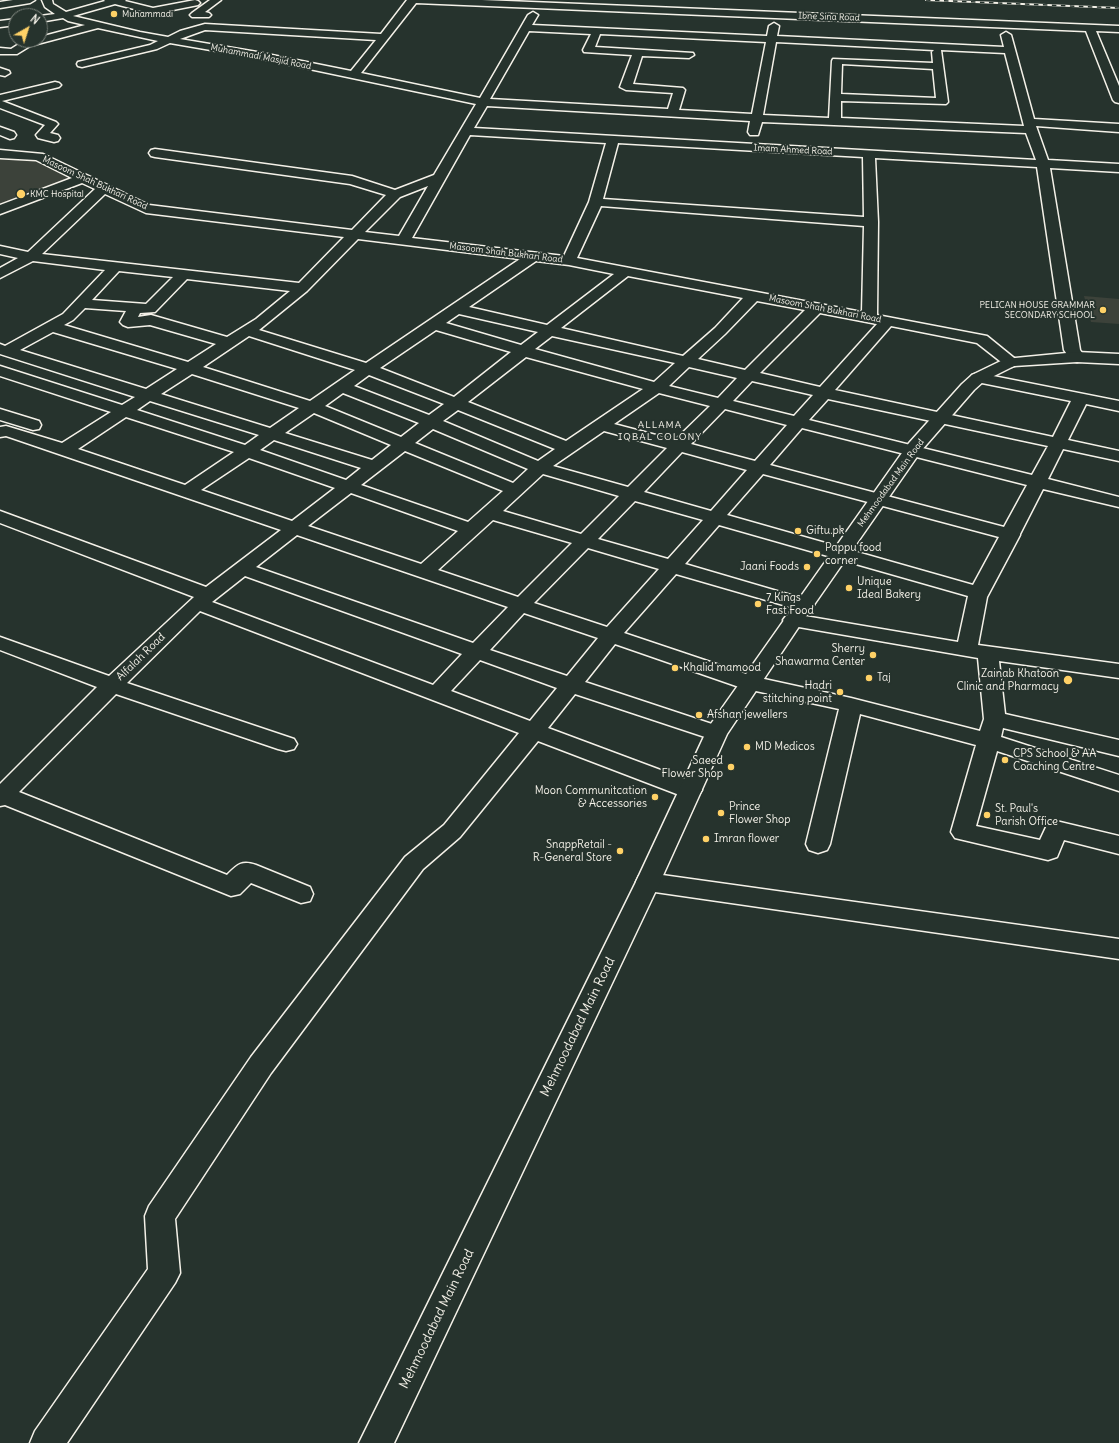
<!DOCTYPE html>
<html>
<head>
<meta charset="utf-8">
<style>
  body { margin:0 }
  #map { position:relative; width:1119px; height:1443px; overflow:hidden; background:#26332d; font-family:Delius,sans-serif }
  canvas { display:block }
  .north { position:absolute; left:8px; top:8px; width:40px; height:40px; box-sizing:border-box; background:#26332d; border:1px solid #787f78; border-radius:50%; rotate:39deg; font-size:11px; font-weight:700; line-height:16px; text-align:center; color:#f4f1e8 }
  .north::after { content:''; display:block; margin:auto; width:14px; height:18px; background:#ffd166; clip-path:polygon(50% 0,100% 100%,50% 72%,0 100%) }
</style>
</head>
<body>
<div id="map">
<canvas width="1119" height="1443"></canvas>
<div class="north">N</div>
</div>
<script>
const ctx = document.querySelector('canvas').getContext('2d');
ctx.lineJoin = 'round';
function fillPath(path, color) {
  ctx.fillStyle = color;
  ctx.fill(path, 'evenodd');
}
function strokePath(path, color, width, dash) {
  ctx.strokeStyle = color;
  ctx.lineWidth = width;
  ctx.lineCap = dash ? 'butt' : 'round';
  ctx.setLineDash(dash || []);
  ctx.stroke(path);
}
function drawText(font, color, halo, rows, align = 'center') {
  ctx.font = font + ' Delius,sans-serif';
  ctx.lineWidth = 4;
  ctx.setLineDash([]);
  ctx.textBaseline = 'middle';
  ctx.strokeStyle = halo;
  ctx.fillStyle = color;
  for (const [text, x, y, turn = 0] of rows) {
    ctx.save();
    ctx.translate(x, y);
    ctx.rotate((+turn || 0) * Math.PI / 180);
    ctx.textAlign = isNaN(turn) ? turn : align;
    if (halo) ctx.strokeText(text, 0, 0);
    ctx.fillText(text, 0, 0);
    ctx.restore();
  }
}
fillPath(new Path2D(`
  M 0,157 L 39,157 L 83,178 L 0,210 Z
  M 1084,296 L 1119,299 L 1119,324 L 1091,322 Z`), '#3c423a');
const minor = new Path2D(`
  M 13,0 L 35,0 L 30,3 L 0,8 L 0,2 Z
  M 42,0 L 52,0 L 53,4 L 66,12 L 105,1 L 104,0 L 126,0 L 125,1 L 153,8 L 195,0 L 198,1 L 200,3 L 198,5 L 153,14 L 115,4 L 73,16 L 140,32 L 168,37 L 180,31 L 205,24 L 381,34 L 407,0 L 482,0 L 1119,26 L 1119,32 L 1096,31 L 1119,86 L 1119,103 L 1115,102 L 1113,100 L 1086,31 L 416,3 L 361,73 L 480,98 L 528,15 L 533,12 L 538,15 L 532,25 L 767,36 L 769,26 L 774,23 L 779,26 L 777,36 L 1004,47 L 1001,35 L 1006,32 L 1011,35 L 1034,119 L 1119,124 L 1119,132 L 1036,126 L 1048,160 L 1119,164 L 1119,172 L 1050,168 L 1080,350 L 1085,357 L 1083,360 L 1077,362 L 1071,360 L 1064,350 L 1037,167 L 875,158 L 878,222 L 877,315 L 987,336 L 1019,362 L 1017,365 L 1011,367 L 1005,365 L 977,343 L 891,326 L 835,390 L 1053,437 L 1071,401 L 972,381 L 970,378 L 972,375 L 978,373 L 1119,401 L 1119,411 L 1086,404 L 1068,440 L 1119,451 L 1119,461 L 1063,449 L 1048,479 L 1119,497 L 1119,507 L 1043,489 L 1020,534 L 1020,535 L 987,597 L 978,645 L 1119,664 L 1119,678 L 999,661 L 1005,714 L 1119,740 L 1119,756 L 1003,728 L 1001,737 L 1119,775 L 1119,791 L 997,751 L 976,826 L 1040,840 L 1048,823 L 1056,821 L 1119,836 L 1119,854 L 1064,840 L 1057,857 L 1048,860 L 955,838 L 951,832 L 976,745 L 860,714 L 830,844 L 827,850 L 818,853 L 809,850 L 806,844 L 839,709 L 742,688 L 615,644 L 585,682 L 724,728 L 727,733 L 724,738 L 716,740 L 708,738 L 575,694 L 548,728 L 698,784 L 702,790 L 698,796 L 690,798 L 682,796 L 538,741 L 460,837 L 423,869 L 271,1073 L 175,1219 L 180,1273 L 175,1283 L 67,1443 L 30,1443 L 35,1431 L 148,1269 L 145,1216 L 149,1206 L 251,1057 L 405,857 L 444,825 L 519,733 L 200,611 L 127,683 L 294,739 L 297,744 L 294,749 L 286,751 L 278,749 L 116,694 L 19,792 L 227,875 C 237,865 241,860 256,865 L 310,887 L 313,894 L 310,901 L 301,903 L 251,883 L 240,894 L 231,896 L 5,805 L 0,806 L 0,784 L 97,687 L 0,650 L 0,637 L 109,676 L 194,597 L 0,523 L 0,511 L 206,587 L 281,530 L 12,438 L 6,436 L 0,437 L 0,427 L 6,426 L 62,443 L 111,412 L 0,376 L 0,366 L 122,405 L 135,397 L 0,354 L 0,344 L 5,346 L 63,314 L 105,270 L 33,261 L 0,278 L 0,268 L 18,258 L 0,254 L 0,246 L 28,252 L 95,189 L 82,183 L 0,214 L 0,205 L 72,178 L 36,160 L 0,158 L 0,150 L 43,154 L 149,205 L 352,230 L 386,195 L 350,184 L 155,157 L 151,156 L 149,153 L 151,150 L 155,149 L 352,176 L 395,190 L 434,175 L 476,104 L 257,58 L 170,43 L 157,49 L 82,67 L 78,66 L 77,64 L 78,62 L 150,45 L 158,41 L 98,28 L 30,46 L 17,54 L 0,54 L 0,48 L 11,49 L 22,42 L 40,40 L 40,37 L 85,25 L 68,21 L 63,18 L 40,22 L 40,16 L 55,14 L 45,7 ZM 205,30 L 376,40 L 351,71 L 257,52 L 180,39 ZM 529,31 L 591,34 L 583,50 L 584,52 L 632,55 L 620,87 L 626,90 L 673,93 L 668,109 L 490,99 ZM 600,34 L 766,42 L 752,114 L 679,110 L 685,90 L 683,88 L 633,84 L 642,56 L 689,58 L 694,55 L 693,53 L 595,47 ZM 776,42 L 934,50 L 932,52 L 933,63 L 833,59 L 832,61 L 829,118 L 763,115 ZM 941,50 L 1005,53 L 1024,126 L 841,118 L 841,101 L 946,104 L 948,102 ZM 842,64 L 933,69 L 936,98 L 841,94 ZM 487,106 L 750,121 L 748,132 L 750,135 L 758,135 L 762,122 L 1026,133 L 1036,160 L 474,128 ZM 470,135 L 606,143 L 589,202 L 564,256 L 412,238 ZM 618,143 L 863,157 L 864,217 L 603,199 ZM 428,186 L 399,236 L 365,232 L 400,197 ZM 105,194 L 146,213 L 344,237 L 299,283 L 42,254 ZM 601,206 L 864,226 L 862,312 L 577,258 ZM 358,239 L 520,259 L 366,363 L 259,330 L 307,291 ZM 536,261 L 569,265 L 614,274 L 547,325 L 469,307 ZM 119,271 L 173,277 L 146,304 L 92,300 ZM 628,276 L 743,298 L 715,328 L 683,356 L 561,328 ZM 187,279 L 290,291 L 256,319 L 227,337 L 151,315 L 138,317 L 140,313 L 155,312 ZM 757,301 L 805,310 L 745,370 L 698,359 L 725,334 ZM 85,308 L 126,311 L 120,322 L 123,325 L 128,327 L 150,325 L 216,344 L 188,362 L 64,325 L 73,320 ZM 820,313 L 877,324 L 820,387 L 760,373 ZM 459,314 L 538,332 L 521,345 L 446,323 ZM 436,330 L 511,352 L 454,397 L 380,368 ZM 53,332 L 177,369 L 146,389 L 20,350 ZM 249,336 L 355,370 L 310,401 L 203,367 ZM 552,336 L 675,363 L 654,382 L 535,349 ZM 526,357 L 643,389 L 566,441 L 468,402 ZM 689,367 L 737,378 L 718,398 L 669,386 ZM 192,374 L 299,408 L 270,428 L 161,394 ZM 369,375 L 444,404 L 429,415 L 354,386 ZM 752,381 L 813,395 L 794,416 L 733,401 ZM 343,393 L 419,423 L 401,437 L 325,406 ZM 659,393 L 710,406 L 675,440 L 614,424 ZM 828,399 L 1048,446 L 1032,475 L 809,420 ZM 150,401 L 259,435 L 245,445 L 137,410 ZM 725,409 L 787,425 L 755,461 L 691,444 ZM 458,410 L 555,449 L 538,461 L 443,421 ZM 314,413 L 391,445 L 372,460 L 285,433 ZM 126,417 L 234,452 L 185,485 L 78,449 ZM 802,428 L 1027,485 L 1004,527 L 770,465 ZM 433,429 L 528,469 L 513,483 L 415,443 ZM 604,431 L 667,448 L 628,487 L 553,466 ZM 274,440 L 361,468 L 346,480 L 260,450 ZM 405,451 L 503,491 L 468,522 L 361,485 ZM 682,452 L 747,470 L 711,511 L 644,492 ZM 249,458 L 335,488 L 292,521 L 201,490 ZM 543,474 L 619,496 L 581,534 L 503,511 ZM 763,474 L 999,537 L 973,585 L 727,515 ZM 351,493 L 458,531 L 421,564 L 308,526 ZM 635,501 L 703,520 L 668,559 L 598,539 ZM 493,520 L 572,543 L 518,597 L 438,570 ZM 719,525 L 968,596 L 958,642 L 793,614 L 786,616 L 783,620 L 786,624 L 793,626 L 978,658 L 984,719 L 980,731 L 851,698 L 755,677 L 624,633 L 676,574 L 797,609 L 804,611 L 811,609 L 814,605 L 811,601 L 685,564 ZM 297,535 L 508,607 L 473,643 L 256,567 ZM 588,548 L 659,569 L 607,627 L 534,603 ZM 245,576 L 462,654 L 433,685 L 212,602 ZM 524,613 L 598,638 L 567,676 L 490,650 ZM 480,660 L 557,688 L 530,721 L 451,691 Z
  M 210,0 L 221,0 L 205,12 L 209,13 L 211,15 L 209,17 L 192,17 L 190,15 L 192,13 Z
  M 16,19 L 16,25 L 0,27 L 0,21 Z
  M 0,68 L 9,71 L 10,73 L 5,76 L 0,75 Z
  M 55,82 L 59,83 L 61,85 L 59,87 L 2,101 L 56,122 L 58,124 L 50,133 L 58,135 L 60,138 L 58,141 L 54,142 L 38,138 L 36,135 L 45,125 L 0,108 L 0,95 Z
  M 0,127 L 14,132 L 16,135 L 14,138 L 10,139 L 0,135 Z
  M 0,409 L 39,421 L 41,425 L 39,429 L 33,430 L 0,420 Z
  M 648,873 L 1119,939 L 1119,959 L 648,891 L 639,888 L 636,882 L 639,876 Z`);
const major = new Path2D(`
  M 1077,352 L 1119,354 L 1119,364 L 1077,362 L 1014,366 L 984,381 L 974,390 L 921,451 L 802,622 L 727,734 L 660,882 L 394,1443 L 359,1443 L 636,882 L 708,728 L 909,443 L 962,384 L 972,375 L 1005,359 Z`);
strokePath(minor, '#f4f1e8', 3);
strokePath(major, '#f4f1e8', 3);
fillPath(minor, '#26332d');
fillPath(major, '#26332d');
const rail = new Path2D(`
  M 926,0 L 1119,8`);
strokePath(rail, '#f4f1e8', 2);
strokePath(rail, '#26332d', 1.5, [4.5]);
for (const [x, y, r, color] of [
  [114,14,4,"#ffd166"],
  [21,194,5,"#ffd166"],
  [1103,310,4,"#ffd166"],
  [798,531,4,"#ffd166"],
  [817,554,4,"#ffd166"],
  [807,567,4,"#ffd166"],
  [849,588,4,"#ffd166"],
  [758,604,4,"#ffd166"],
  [873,655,4,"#ffd166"],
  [675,668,4,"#ffd166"],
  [869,678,4,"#ffd166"],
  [1068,680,5,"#ffd166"],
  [840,692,4,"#ffd166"],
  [699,715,4,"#ffd166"],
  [747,747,4,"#ffd166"],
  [1005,760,4,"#ffd166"],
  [731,767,4,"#ffd166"],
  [655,797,4,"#ffd166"],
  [721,813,4,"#ffd166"],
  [987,815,4,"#ffd166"],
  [706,839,4,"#ffd166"],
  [620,851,4,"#ffd166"]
]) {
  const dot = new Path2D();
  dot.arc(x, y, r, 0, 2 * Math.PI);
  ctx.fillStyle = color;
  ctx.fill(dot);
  strokePath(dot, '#26332d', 1.5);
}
drawText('9px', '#f4f1e8', '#26332d', [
  ["Muhammadi",122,14],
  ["KMC Hospital",30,194],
  ["PELICAN HOUSE GRAMMAR",1095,305,"right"],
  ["SECONDARY SCHOOL",1095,315,"right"]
], 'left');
drawText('9px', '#f4f1e8', '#26332d', [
  ["Ibne Sina Road",829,17,2],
  ["Muhammadi Masjid Road",261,57,11],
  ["Imam Ahmed Road",793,150,3],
  ["Masoom Shah Bukhari Road",95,183,25],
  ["Masoom Shah Bukhari Road",506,253,7],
  ["Masoom Shah Bukhari Road",825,309,11],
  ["Mehmoodabad Main Road",891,483,-54]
]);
ctx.letterSpacing = '1px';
drawText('10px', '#f4f1e8', '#26332d', [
  ["ALLAMA",660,425],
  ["IQBAL COLONY",660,437]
]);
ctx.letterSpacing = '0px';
drawText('11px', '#f4f1e8', '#26332d', [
  ["Giftu.pk",806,531],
  ["Pappu food",825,548],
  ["corner",825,561],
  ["Jaani Foods",799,567,"right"],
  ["Unique",857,582],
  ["Ideal Bakery",857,595],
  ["7 Kings",766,598],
  ["Fast Food",766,611],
  ["Sherry",865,649,"right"],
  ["Shawarma Center",865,662,"right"],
  ["Khalid mamood",683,668],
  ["Zainab Khatoon",1059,674,"right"],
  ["Clinic and Pharmacy",1059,687,"right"],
  ["Taj",877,678],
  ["Hadri",832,686,"right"],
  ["stitching point",832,699,"right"],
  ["Afshan jewellers",707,715],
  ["MD Medicos",755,747],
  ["CPS School & AA",1013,754],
  ["Coaching Centre",1013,767],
  ["Saeed",723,761,"right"],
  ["Flower Shop",723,774,"right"],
  ["Moon Communitcation",647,791,"right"],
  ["& Accessories",647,804,"right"],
  ["Prince",729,807],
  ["Flower Shop",729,820],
  ["St. Paul's",995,809],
  ["Parish Office",995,822],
  ["Imran flower",714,839],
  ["SnappRetail -",612,845,"right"],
  ["R-General Store",612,858,"right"]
], 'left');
drawText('11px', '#f4f1e8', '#26332d', [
  ["Alfalah Road",141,657,-44]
]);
drawText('13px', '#f4f1e8', '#26332d', [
  ["Mehmoodabad Main Road",578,1027,-64],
  ["Mehmoodabad Main Road",437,1319,-64]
]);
</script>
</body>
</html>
